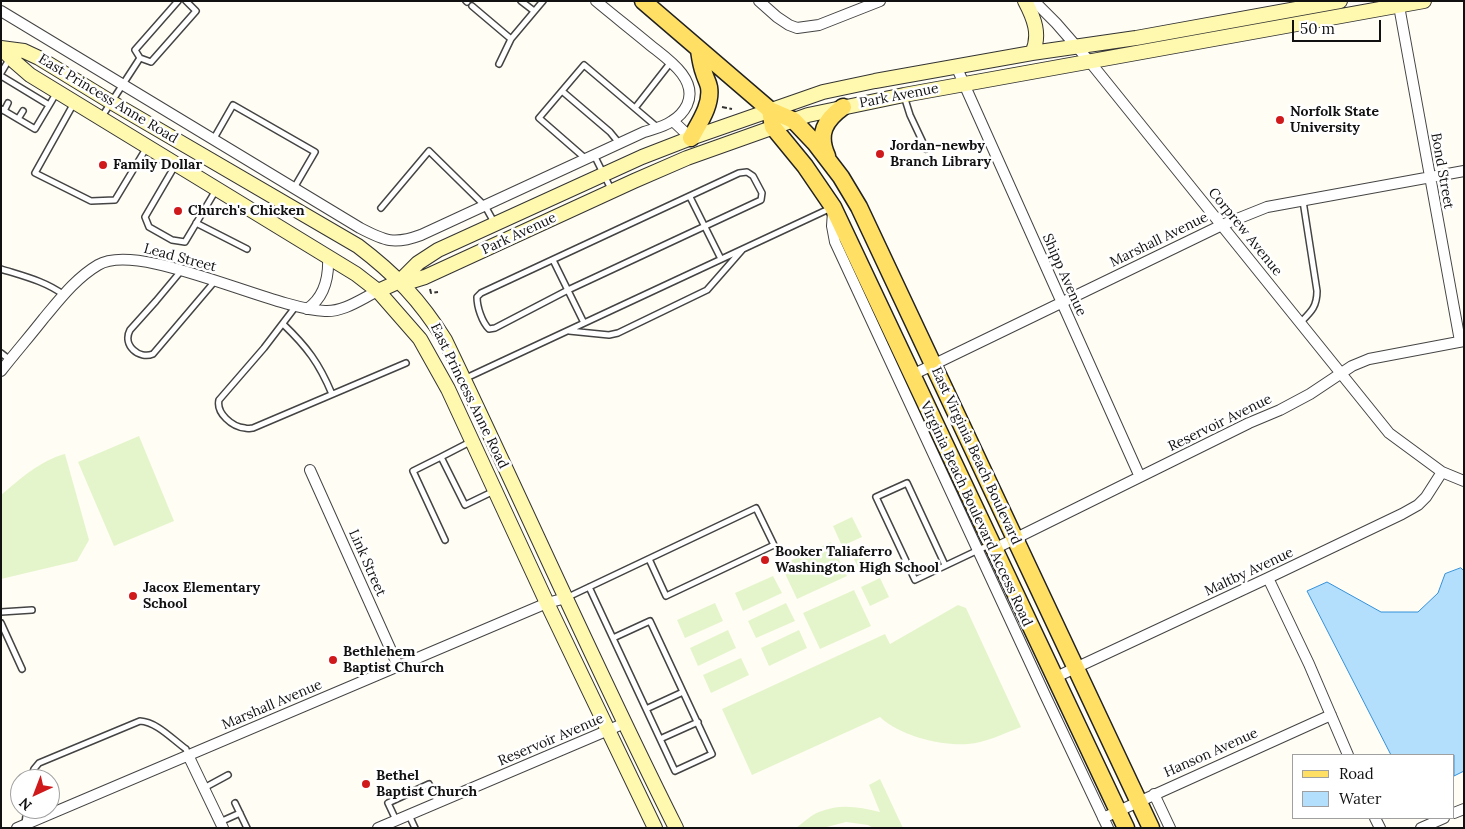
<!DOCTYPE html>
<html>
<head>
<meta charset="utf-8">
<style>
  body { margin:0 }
  #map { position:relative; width:1465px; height:829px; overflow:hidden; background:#fffdf4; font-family:Lora,serif }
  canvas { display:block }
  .frame { position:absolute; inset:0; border:2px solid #111; pointer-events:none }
  .legend { position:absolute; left:1292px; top:754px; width:162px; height:65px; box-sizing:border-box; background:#fff; border:1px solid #a0a0a0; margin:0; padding:6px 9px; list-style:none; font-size:15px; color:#111 }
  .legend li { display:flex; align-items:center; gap:10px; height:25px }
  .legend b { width:25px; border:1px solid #a0a0a0 }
  .north { position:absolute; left:10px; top:769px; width:50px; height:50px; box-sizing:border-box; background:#fff; border:1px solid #a0a0a0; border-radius:50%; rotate:223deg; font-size:14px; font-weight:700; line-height:20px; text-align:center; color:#111 }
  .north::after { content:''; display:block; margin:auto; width:18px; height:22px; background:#d0191b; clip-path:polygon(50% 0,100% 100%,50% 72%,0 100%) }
  .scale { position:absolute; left:1292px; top:20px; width:89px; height:22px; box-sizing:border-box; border:2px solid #111; border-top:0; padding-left:6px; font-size:15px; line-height:18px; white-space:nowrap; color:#111; -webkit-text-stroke:4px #fff; paint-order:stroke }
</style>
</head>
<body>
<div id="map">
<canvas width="1465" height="829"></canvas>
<div class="frame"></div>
<ul class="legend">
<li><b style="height:6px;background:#ffdf64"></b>Road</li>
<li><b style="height:14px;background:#b3defc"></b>Water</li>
</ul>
<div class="north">N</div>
<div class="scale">50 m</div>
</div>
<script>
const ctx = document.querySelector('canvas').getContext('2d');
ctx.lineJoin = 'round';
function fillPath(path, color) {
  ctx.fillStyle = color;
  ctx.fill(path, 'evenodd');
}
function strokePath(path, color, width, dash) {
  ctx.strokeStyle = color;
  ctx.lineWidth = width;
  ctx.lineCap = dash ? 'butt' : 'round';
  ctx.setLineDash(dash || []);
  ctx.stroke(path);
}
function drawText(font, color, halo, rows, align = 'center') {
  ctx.font = font + ' Lora,serif';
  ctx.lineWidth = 5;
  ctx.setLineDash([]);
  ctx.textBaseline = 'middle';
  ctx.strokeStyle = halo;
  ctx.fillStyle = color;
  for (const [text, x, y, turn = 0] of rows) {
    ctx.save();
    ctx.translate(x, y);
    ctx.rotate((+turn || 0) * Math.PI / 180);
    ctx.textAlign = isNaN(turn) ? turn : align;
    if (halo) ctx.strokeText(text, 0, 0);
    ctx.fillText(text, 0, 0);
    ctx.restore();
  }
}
fillPath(new Path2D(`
  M 139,436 L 174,521 L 114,546 L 78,462 Z
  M 65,454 L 89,540 L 77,561 L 1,579 L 1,495 C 20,479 41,460 65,454 Z
  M 852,517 L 862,537 L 842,546 L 833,526 Z
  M 831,542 L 847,576 L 797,599 L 781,565 Z
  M 863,555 L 868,565 L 859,569 L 854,559 Z
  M 773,576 L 782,593 L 743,611 L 735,593 Z
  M 880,578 L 889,597 L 870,606 L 861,587 Z
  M 854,590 L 871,626 L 820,649 L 803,613 Z
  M 715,603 L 723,621 L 685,638 L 677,620 Z
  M 786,603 L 795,621 L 756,638 L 748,621 Z
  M 958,605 L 966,608 L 1021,727 C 1005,733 985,743 968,744 C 941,746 900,736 880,717 L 752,775 L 722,709 L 885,634 L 890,644 Z
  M 728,630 L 736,648 L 698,666 L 690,648 Z
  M 799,630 L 807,648 L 769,666 L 761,648 Z
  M 741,658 L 749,675 L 711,693 L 703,675 Z
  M 880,779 L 903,828 L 873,828 L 868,825 L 846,822 L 823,828 L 796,828 C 803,823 811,815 819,812 C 840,803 859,807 880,812 L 869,785 Z`), '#e5f5cb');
const water = new Path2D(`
  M 1461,568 L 1464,571 L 1464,771 L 1454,776 L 1454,755 L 1391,755 L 1307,591 L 1327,582 L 1381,612 L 1418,612 L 1438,593 L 1445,574 Z`);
fillPath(water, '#b3defc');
strokePath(water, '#3391da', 1);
const service = new Path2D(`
  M 178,1 L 135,50 L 140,58 L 151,62 L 196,11 L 186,1
  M 466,1 L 467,2
  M 521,1 L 534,11
  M 472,6 L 511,39 L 543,1
  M 499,64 L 511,39
  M 1,73 L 10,58
  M 1,76 L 49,105
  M 562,91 L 610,132 L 619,143
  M 904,96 L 910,115 L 926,149
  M 74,103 L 35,173 L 91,201 L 115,200 L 147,147
  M 635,108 L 671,62
  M 1,109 L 35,129 L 57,92
  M 4,111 L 8,103
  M 101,118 L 140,58
  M 18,119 L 23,111
  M 213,140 L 233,105 L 315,152 L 294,188
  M 594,155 L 612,191
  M 586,159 L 539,118 L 584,65 L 657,127
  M 176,164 L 145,217 L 149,227 L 172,240 L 185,242 L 216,190
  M 747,172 L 753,176 L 762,193 L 761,200 L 568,290 L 495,328 L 489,329 C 482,322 477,307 477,297 L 481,293 L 739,173 Z
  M 690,197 L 721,259
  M 381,208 L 429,151 L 485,206 L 495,224
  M 196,223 L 247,249
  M 553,260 L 584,323
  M 1,269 C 23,276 45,281 64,295
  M 181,271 L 156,301 L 130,330 C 122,345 139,360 153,354 L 215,281
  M 296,306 L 264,348 L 219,400 C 216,413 232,427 245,428 C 248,429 251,428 253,428 L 406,363
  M 1300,323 C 1311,312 1317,307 1317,291 L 1303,201
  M 283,324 C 307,347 319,363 332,394
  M 569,331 L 609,335 L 618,333 L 707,290 L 742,250
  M 1,353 L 10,360
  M 464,379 L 831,208
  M 472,441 L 441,457 L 465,505 L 494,491
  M 441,457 L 413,471 L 445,540
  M 945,565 L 907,483 L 876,497 L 915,580 L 991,544
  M 589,587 L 675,771 L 712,754 L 650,621 L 613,638
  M 566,598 L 756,508 L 774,545 L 666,596 L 649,559
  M 1,612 L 32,610
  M 1,623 L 22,669
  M 646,709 L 683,692
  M 660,739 L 698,722
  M 31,779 L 34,769 L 39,763 L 140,721 C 157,722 172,739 186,749 L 188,755
  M 204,788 L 228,775
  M 235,803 L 247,828
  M 409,815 L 415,828
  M 396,820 L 388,803 L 429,784 L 438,802
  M 220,822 L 240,813
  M 25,823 L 27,809`);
const minor = new Path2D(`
  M 759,1 L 777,17 L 789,25 L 797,28 L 819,25 L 880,1
  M 1034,1 L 1056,23 L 1090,62 L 1389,433 L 1442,472 L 1464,481
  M 1399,6 L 1460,341
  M 1,11 L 360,228 C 385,241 394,245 421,235 L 644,132 C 653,129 664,127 672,121 C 679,117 684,111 687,105 C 699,79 666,58 650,45 C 632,30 614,16 596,1
  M 956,66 L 1140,477
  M 673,121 L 691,138
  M 833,211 L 832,226 L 835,242 L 1045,695 L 1108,828
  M 307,309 C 325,297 329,275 328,256
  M 1,371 C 15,353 30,336 44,318 C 60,299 76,278 98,265 C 139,240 272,309 325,311 C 344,312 361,299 378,291
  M 912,375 L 1222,225 L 1267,207 L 1464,171
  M 310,470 L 398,666
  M 994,549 L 1249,423 L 1280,410 L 1310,394 L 1352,366 L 1369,359 L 1464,341
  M 1268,578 L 1309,664 L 1348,755
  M 1054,678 L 1268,578 L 1402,514 L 1418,505 L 1426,497 L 1442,472
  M 188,755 L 223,828
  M 1154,794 L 1170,828
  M 1454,813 L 1464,809
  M 1103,818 L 1331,715
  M 1375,818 L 1380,828
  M 17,828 L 547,603 L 566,598
  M 378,828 L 625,723
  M 1421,828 L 1444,818`);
const secondary = new Path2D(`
  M 1025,1 C 1034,18 1041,35 1032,53
  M 1,48 L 24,51 L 39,58 L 111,102 L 358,246 C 395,274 420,300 445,340 C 523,502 595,667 676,828
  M 1,48 L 15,62 L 30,75 L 356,274 L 378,291 L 420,339 L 448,389 L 547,603 L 655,828
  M 400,281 L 418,263 L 438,250 L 642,157 L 691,138 L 823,92 L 875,81 L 1032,53 L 1136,38 L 1340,1
  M 378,291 L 400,281 L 412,281 L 425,277 L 634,181 L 687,158 L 808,115 L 904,95 L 1424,1`);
const primary = new Path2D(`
  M 643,1 L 770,110 L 793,120 L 797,124 L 815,143 L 841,177 L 859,207 L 1151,828
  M 770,110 L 773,127 L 805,166 L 833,207 L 1126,828
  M 691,138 C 699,123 712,105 709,87 C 708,82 705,77 704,73 C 701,65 700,57 699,50
  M 827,156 C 817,134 825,120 843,107`);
strokePath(service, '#444', 8);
strokePath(minor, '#444', 12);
strokePath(secondary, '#333', 16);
strokePath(primary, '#222', 19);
strokePath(new Path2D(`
  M 722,107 L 732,109
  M 430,289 L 431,293 L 438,292`), '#333', 2, [5, 2.5]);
strokePath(service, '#fff', 5);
strokePath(minor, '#fff', 10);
strokePath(secondary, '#fff9af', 14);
strokePath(primary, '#ffdf64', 16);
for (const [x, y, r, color] of [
  [1280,120,5,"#d0191b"],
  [880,154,5,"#d0191b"],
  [103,165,5,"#d0191b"],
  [178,211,5,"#d0191b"],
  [765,560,5,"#d0191b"],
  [133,596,5,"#d0191b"],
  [333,660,5,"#d0191b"],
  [366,784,5,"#d0191b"]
]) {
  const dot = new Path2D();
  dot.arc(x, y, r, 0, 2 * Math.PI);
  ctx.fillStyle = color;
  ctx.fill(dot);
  strokePath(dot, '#fff', 2);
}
drawText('14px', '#111', '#fff', [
  ["Park Avenue",899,96,-11],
  ["East Princess Anne Road",108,99,31],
  ["Bond Street",1442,171,80],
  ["Corprew Avenue",1245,232,51],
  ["Park Avenue",519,234,-25],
  ["Marshall Avenue",1159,240,-26],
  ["Lead Street",180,258,15],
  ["Shipp Avenue",1064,275,66],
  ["East Princess Anne Road",469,396,64],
  ["Reservoir Avenue",1220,423,-26],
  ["East Virginia Beach Boulevard",976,456,65],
  ["Virginia Beach Boulevard Access Road",976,514,65],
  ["Link Street",367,563,66],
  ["Maltby Avenue",1249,572,-25],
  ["Marshall Avenue",272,705,-23],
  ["Reservoir Avenue",551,740,-23],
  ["Hanson Avenue",1211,753,-24]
]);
drawText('bold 14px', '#111', '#fff', [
  ["Norfolk State",1290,112],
  ["University",1290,128],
  ["Jordan-newby",890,146],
  ["Branch Library",890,162],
  ["Family Dollar",113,165],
  ["Church's Chicken",188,211],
  ["Booker Taliaferro",775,552],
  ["Washington High School",775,568],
  ["Jacox Elementary",143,588],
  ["School",143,604],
  ["Bethlehem",343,652],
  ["Baptist Church",343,668],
  ["Bethel",376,776],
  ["Baptist Church",376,792]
], 'left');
</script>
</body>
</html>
